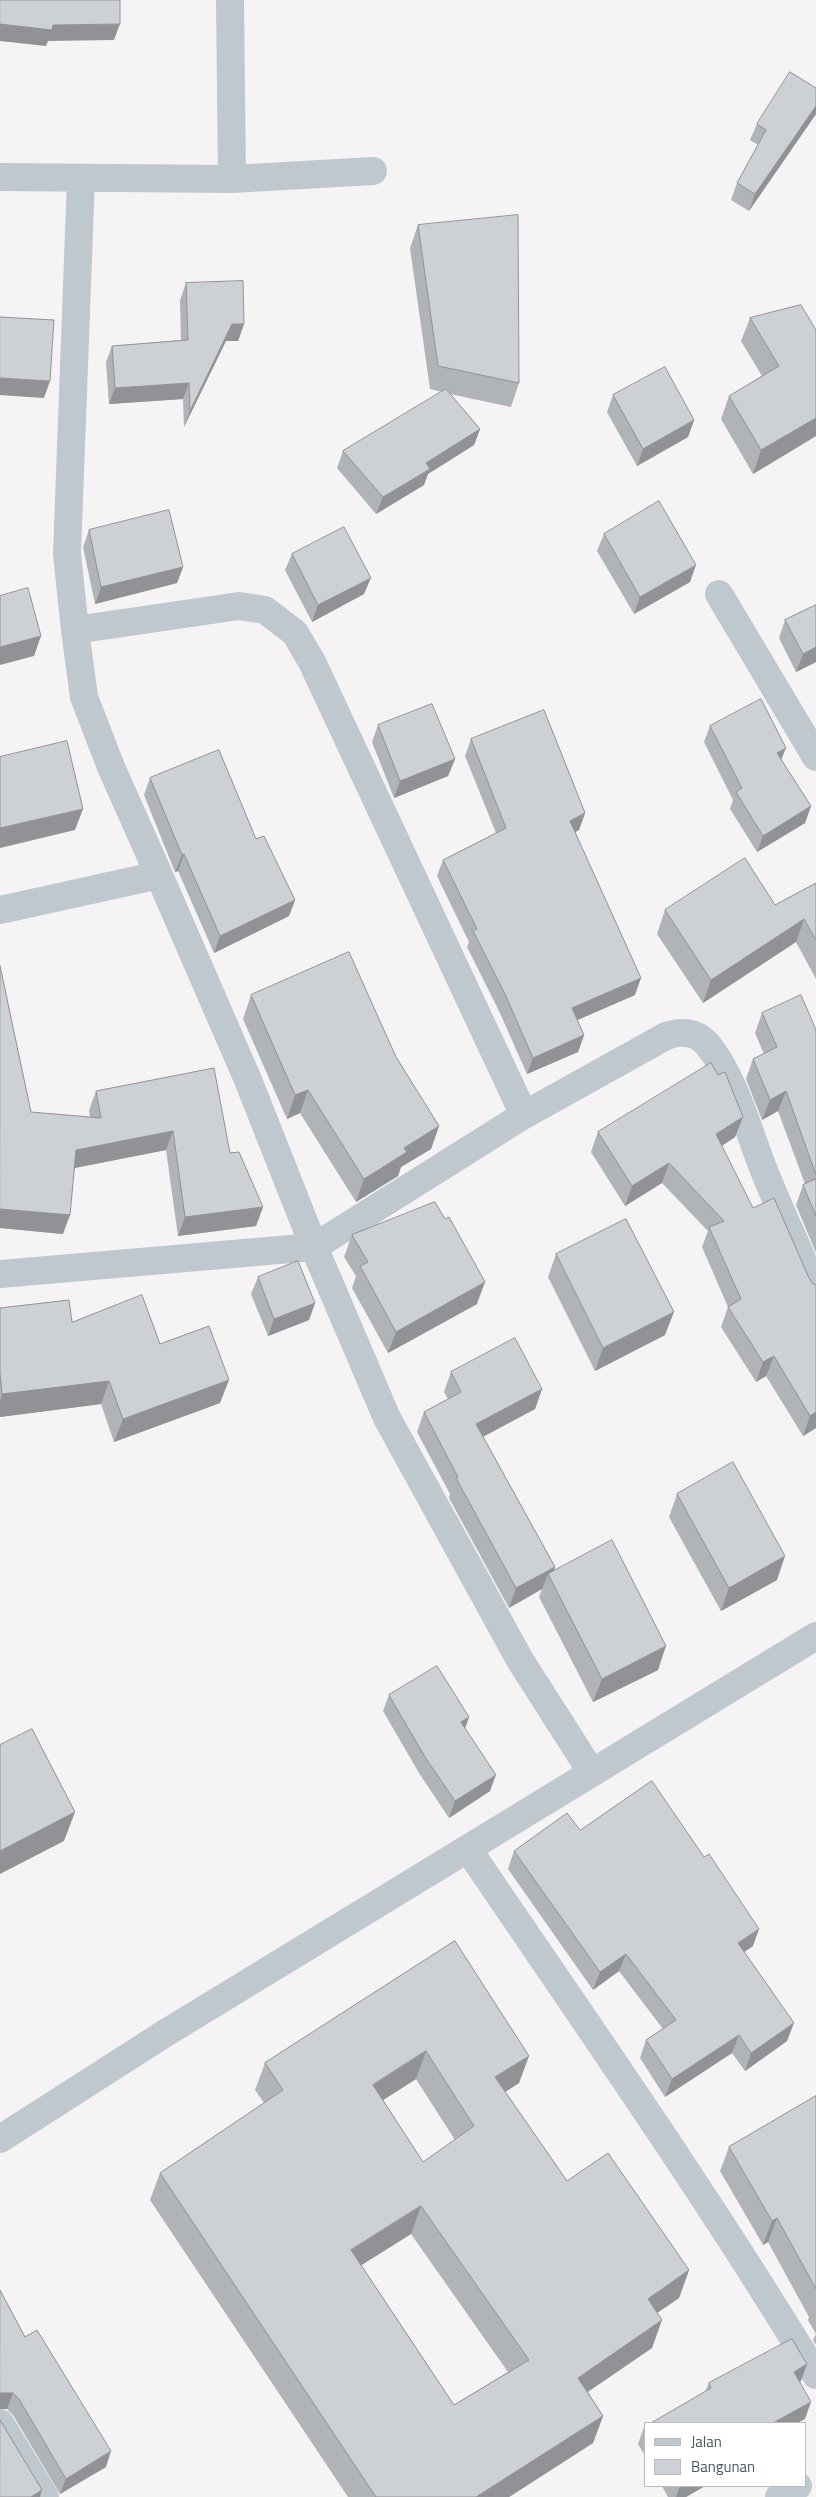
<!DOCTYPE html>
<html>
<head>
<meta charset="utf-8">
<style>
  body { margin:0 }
  #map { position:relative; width:816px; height:2497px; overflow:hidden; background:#f5f3f3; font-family:"Titillium Web",sans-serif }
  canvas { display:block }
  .legend { position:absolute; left:644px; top:2422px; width:162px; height:65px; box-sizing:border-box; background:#fff; border:1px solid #b7bcbf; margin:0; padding:6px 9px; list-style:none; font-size:15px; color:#4b5760 }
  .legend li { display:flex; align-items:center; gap:10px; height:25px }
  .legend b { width:25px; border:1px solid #b7bcbf }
</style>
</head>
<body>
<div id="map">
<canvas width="816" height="2497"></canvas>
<ul class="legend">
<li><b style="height:6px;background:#bfc8ce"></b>Jalan</li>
<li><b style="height:14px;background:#cdd0d5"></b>Bangunan</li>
</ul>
</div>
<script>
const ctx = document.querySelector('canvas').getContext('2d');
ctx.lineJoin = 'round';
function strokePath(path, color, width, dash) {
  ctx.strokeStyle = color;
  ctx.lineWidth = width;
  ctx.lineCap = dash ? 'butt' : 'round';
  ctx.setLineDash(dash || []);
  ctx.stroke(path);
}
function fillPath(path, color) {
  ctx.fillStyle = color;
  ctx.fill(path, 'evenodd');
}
strokePath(new Path2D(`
  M 230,0 L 232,179
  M 0,177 L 232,179 L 373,171
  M 81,178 L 67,554 L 75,630 L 84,697 L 111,767 L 159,875
  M 719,594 L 816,757
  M 75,630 L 239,606 L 265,610 L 295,633 L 312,662 L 524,1115
  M 0,910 L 159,875 L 248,1080 L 314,1247 L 387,1418 L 520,1660 L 592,1773
  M 0,1274 L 314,1247 L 524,1115 L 666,1036 C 680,1031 696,1031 707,1044 C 735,1077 749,1134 765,1173 C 781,1213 800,1252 816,1292
  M 468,1849 C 586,2023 707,2195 816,2375
  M 0,2139 L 164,2034 L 816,1636
  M 0,2423 L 45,2497
  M 779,2497 L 798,2486`), '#bfc8ce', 28);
fillPath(new Path2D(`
  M 816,88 L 816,114 L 749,211 L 731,200 L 737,183 L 758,145 L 750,140 L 757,124 Z
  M 418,225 L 519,383 L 511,407 L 450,394 L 480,429 L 474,445 L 428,474 L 424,485 L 376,514 L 337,468 L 343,451 L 442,392 L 430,389 L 410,248 Z
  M 186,283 L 244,324 L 238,341 L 226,341 L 184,427 L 183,399 L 109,404 L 106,362 L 112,346 L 181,340 L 180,300 Z
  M 750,318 L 816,330 L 816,436 L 753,474 L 721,419 L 729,396 L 762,376 L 741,341 Z
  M 613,395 L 694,420 L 688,437 L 637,466 L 607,412 Z
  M 89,530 L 183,567 L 177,583 L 95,604 L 83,547 Z
  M 604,534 L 690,582 L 634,614 L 597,551 Z
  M 292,554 L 364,594 L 312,622 L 285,570 Z
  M 816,605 L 816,662 L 796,672 L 779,638 L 785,620 Z
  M 378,725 L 455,759 L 448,776 L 394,798 L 372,742 Z
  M 710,726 L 781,760 L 811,806 L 805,823 L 757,852 L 730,809 L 733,800 L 704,742 Z
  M 471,739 L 585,813 L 579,830 L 575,832 L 635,995 L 577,1020 L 584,1035 L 578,1052 L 527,1074 L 499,1011 L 467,947 L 469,942 L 437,876 L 443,860 L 496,833 L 465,756 Z
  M 150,778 L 256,839 L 295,900 L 289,916 L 214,953 L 178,871 L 175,872 L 144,795 Z
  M 816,883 L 816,979 L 796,942 L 703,1003 L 657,934 L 665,910 L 775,905 Z
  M 0,966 L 31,1112 L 90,1117 L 89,1110 L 96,1091 L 230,1153 L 263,1207 L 256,1226 L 178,1236 L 166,1150 L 75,1168 L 63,1234 L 0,1228 Z
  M 251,995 L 396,1057 L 439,1126 L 431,1149 L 401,1167 L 398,1176 L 356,1202 L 300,1113 L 287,1119 L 243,1019 Z
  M 762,1013 L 816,1030 L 816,1253 L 796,1205 L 803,1185 L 805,1184 L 778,1111 L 762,1120 L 746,1079 L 753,1059 L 764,1054 L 755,1033 Z
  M 743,1117 L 735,1137 L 722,1146 L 753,1208 L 813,1284 L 816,1285 L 816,1428 L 803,1436 L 766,1376 L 756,1382 L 721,1327 L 728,1307 L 702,1247 L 708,1231 L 662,1183 L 625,1206 L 591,1152 L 598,1132 Z
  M 445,1219 L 477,1304 L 388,1353 L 352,1288 L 356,1276 L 344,1257 L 352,1235 Z
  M 556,1254 L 665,1335 L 595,1371 L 548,1277 Z
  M 258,1277 L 315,1303 L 309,1320 L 268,1336 L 251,1294 Z
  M 0,1308 L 72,1322 L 160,1344 L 220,1403 L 114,1442 L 101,1404 L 0,1417 Z
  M 451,1372 L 542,1389 L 535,1409 L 483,1437 L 555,1567 L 554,1571 L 658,1670 L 593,1702 L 539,1597 L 542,1589 L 509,1608 L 449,1498 L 450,1494 L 417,1432 L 424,1412 L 448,1399 L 444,1392 Z
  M 677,1494 L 777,1580 L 721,1611 L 669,1517 Z
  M 389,1695 L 469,1717 L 465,1728 L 490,1791 L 449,1818 L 419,1773 L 383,1711 Z
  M 580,1830 L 753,1946 L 744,1952 L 787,2041 L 745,2071 L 732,2053 L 665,2097 L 640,2058 L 646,2040 L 663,2029 L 619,1971 L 593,1990 L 508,1869 L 514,1851 Z
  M 455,1941 L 519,2083 L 505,2092 L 567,2181 L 689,2270 L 679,2298 L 657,2313 L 652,2348 L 588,2392 L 603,2416 L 593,2443 L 509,2497 L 348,2497 L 150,2200 L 160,2173 L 264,2103 L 255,2090 L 265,2063 ZM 416,2079 L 455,2140 L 423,2162 L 383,2100 ZM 411,2234 L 508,2372 L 454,2405 L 361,2265 Z
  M 816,2096 L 816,2345 L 813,2340 L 816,2334 L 808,2320 L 809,2317 L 768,2242 L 763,2245 L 720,2171 L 729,2147 Z
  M 0,2290 L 25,2337 L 106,2467 L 60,2494 L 13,2415 L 7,2409 L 0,2409 Z
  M 801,2381 L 800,2382 L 805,2419 L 705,2392 L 709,2383 Z
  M 644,2427 L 645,2427 L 645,2456 L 638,2444 Z
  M 662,2486 L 705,2486 L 686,2497 L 668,2497 Z`), '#b0b3b7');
fillPath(new Path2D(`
  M 0,24 L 53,25 L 120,24 L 114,40 L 48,41 L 46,46 L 0,41 Z
  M 816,106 L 816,114 L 749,211 L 755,194 Z
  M 232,324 L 244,324 L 238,341 L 226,341 L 184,427 L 190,411 Z
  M 0,378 L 50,381 L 44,398 L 0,395 Z
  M 189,383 L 183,399 L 109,404 L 115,388 Z
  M 816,418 L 816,436 L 753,474 L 761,450 Z
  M 694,420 L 688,437 L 637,466 L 643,449 Z
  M 480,429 L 474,445 L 428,474 L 424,485 L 376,514 L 383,497 L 426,463 Z
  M 696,565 L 690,582 L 634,614 L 640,597 Z
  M 183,567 L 177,583 L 95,604 L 101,587 Z
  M 371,578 L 364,594 L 312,622 L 318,605 Z
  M 41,636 L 34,656 L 0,665 L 0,647 Z
  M 816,647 L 816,662 L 796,672 L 803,654 Z
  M 786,748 L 779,765 L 777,753 Z
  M 455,759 L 448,776 L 394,798 L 400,781 Z
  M 811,806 L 805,823 L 757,852 L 763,836 Z
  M 83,809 L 75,830 L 0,848 L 0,828 Z
  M 585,813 L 579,830 L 564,838 L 570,821 Z
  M 184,854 L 178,871 L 175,872 L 182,855 Z
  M 295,900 L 289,916 L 214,953 L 220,936 Z
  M 804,919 L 796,942 L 703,1003 L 711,980 Z
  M 641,978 L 635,995 L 566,1025 L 572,1008 Z
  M 584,1035 L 578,1052 L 527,1074 L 533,1058 Z
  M 308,1090 L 300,1113 L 287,1119 L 295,1095 Z
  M 786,1091 L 778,1111 L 762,1120 L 770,1100 Z
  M 743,1117 L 735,1137 L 709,1154 L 716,1134 Z
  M 439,1126 L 431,1149 L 401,1167 L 398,1176 L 356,1202 L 364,1179 L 404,1148 Z
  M 173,1131 L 166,1150 L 69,1169 L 76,1150 Z
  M 669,1163 L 662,1183 L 625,1206 L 632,1186 Z
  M 263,1207 L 256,1226 L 178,1236 L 185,1217 Z
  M 0,1209 L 70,1215 L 63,1234 L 0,1228 Z
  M 485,1282 L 477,1304 L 388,1353 L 396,1332 Z
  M 315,1303 L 309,1320 L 268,1336 L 274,1319 Z
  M 674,1312 L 665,1335 L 595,1371 L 603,1348 Z
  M 774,1356 L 766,1376 L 756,1382 L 763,1362 Z
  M 229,1380 L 220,1403 L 114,1442 L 123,1419 Z
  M 109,1381 L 101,1404 L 0,1417 L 0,1401 L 2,1394 Z
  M 542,1389 L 535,1409 L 469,1444 L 476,1424 Z
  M 816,1412 L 816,1428 L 803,1436 L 810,1416 Z
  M 785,1556 L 777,1580 L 721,1611 L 729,1588 Z
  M 555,1567 L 551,1579 L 548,1574 L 542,1589 L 509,1608 L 516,1588 Z
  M 666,1646 L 658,1670 L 593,1702 L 602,1679 Z
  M 469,1717 L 463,1734 L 461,1722 Z
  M 496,1775 L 490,1791 L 449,1818 L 455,1801 Z
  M 75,1812 L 64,1841 L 0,1874 L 0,1851 Z
  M 759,1929 L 753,1946 L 731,1961 L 738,1943 Z
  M 626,1954 L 619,1971 L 593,1990 L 600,1972 Z
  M 794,2023 L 787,2041 L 745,2071 L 751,2053 Z
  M 739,2035 L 732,2053 L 665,2097 L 672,2079 Z
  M 426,2051 L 416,2079 L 363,2113 L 373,2085 Z
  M 529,2056 L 519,2083 L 485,2105 L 495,2077 Z
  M 421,2206 L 411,2234 L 341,2278 L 351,2250 Z
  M 777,2218 L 768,2242 L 763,2245 L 772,2221 Z
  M 689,2270 L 679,2298 L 638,2326 L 648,2299 Z
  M 662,2320 L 652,2348 L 568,2405 L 578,2378 Z
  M 807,2364 L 801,2381 L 788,2389 L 794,2372 Z
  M 0,2393 L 13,2393 L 7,2409 L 0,2409 Z
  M 811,2402 L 805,2419 L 797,2423 L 773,2423 Z
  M 603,2416 L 593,2443 L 509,2497 L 476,2497 Z
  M 111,2451 L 106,2467 L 60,2494 L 66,2479 Z
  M 683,2486 L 705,2486 L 686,2497 L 676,2497 L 679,2488 Z
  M 42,2490 L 40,2497 L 31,2497 Z`), '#909295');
const building = new Path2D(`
  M 0,0 L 120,0 L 120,24 L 53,25 L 52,30 L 0,24 Z
  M 790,72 L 816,88 L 816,106 L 755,194 L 737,183 L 766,130 L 757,124 Z
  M 518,215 L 519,383 L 438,366 L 418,225 Z
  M 243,281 L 244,324 L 232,324 L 190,411 L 189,383 L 115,388 L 112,346 L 188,340 L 186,283 Z
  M 801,305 L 816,330 L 816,418 L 761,450 L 729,396 L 779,366 L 750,318 Z
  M 0,317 L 54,320 L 50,381 L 0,378 Z
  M 665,367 L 694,420 L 643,449 L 613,395 Z
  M 446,389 L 480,429 L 426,463 L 430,469 L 383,497 L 343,451 Z
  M 659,501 L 696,565 L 640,597 L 604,534 Z
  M 169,510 L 183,567 L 101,587 L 89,530 Z
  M 344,527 L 371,578 L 318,605 L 292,554 Z
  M 28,588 L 41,636 L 0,647 L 0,596 Z
  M 816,605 L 816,647 L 803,654 L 785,620 Z
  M 761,699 L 786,748 L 777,753 L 811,806 L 763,836 L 736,792 L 742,788 L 710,726 Z
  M 432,704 L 455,759 L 400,781 L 378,725 Z
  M 544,710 L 585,813 L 570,821 L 641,978 L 572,1008 L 584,1035 L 533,1058 L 505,994 L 473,931 L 477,929 L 443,860 L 506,828 L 471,739 Z
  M 67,741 L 83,809 L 0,828 L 0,757 Z
  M 219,750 L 256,839 L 264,836 L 295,900 L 220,936 L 184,854 L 182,855 L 150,778 Z
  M 745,858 L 775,905 L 816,883 L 816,940 L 804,919 L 711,980 L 665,910 Z
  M 349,952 L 396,1057 L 439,1126 L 404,1148 L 407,1152 L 364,1179 L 308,1090 L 295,1095 L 251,995 Z
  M 0,966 L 31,1112 L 101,1118 L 96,1091 L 214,1068 L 230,1153 L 239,1152 L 263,1207 L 185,1217 L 173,1131 L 76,1150 L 70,1215 L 0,1209 Z
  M 801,995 L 816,1030 L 816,1175 L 786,1091 L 770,1100 L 753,1059 L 777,1047 L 762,1013 Z
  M 711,1063 L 718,1075 L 725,1072 L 743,1117 L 716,1134 L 753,1208 L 774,1198 L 809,1278 L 813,1284 L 816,1285 L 816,1412 L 810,1416 L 774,1356 L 763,1362 L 728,1307 L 741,1299 L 709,1227 L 724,1221 L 669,1163 L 632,1186 L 598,1132 Z
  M 816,1179 L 816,1216 L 803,1185 Z
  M 435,1202 L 445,1219 L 449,1217 L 485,1282 L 396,1332 L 360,1266 L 368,1262 L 352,1235 Z
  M 626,1219 L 674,1312 L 603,1348 L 556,1254 Z
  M 298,1261 L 315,1303 L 274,1319 L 258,1277 Z
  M 142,1295 L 160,1344 L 209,1326 L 229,1380 L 123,1419 L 109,1381 L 2,1394 L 0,1373 L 0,1308 L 69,1300 L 72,1322 Z
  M 515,1338 L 542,1389 L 476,1424 L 555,1567 L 516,1588 L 456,1478 L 458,1477 L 424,1412 L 461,1392 L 451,1372 Z
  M 733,1462 L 785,1556 L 729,1588 L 677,1494 Z
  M 612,1540 L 666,1646 L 602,1679 L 548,1574 Z
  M 437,1666 L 469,1717 L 461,1722 L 496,1775 L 455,1801 L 425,1757 L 389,1695 Z
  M 32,1729 L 75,1812 L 0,1851 L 0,1745 Z
  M 652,1781 L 704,1857 L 709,1854 L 759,1929 L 738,1943 L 794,2023 L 751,2053 L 739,2035 L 672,2079 L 646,2040 L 676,2020 L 626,1954 L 600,1972 L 514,1851 L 567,1813 L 580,1830 Z
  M 455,1941 L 529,2056 L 495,2077 L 567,2181 L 608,2153 L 689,2270 L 648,2299 L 662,2320 L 578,2378 L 603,2416 L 476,2497 L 376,2497 L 160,2173 L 283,2090 L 265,2063 ZM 426,2051 L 474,2126 L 423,2162 L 373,2085 ZM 421,2206 L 529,2360 L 454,2405 L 351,2250 Z
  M 816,2096 L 816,2289 L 777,2218 L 772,2221 L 729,2147 Z
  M 0,2290 L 25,2337 L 37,2330 L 111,2451 L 66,2479 L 19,2399 L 13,2393 L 0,2393 Z
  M 792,2339 L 807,2364 L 794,2372 L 811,2402 L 773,2423 L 651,2423 L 711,2388 L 709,2383 Z
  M 0,2420 L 42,2490 L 31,2497 L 0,2497 Z`);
fillPath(building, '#cdd0d5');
strokePath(building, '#909295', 1);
</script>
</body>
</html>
